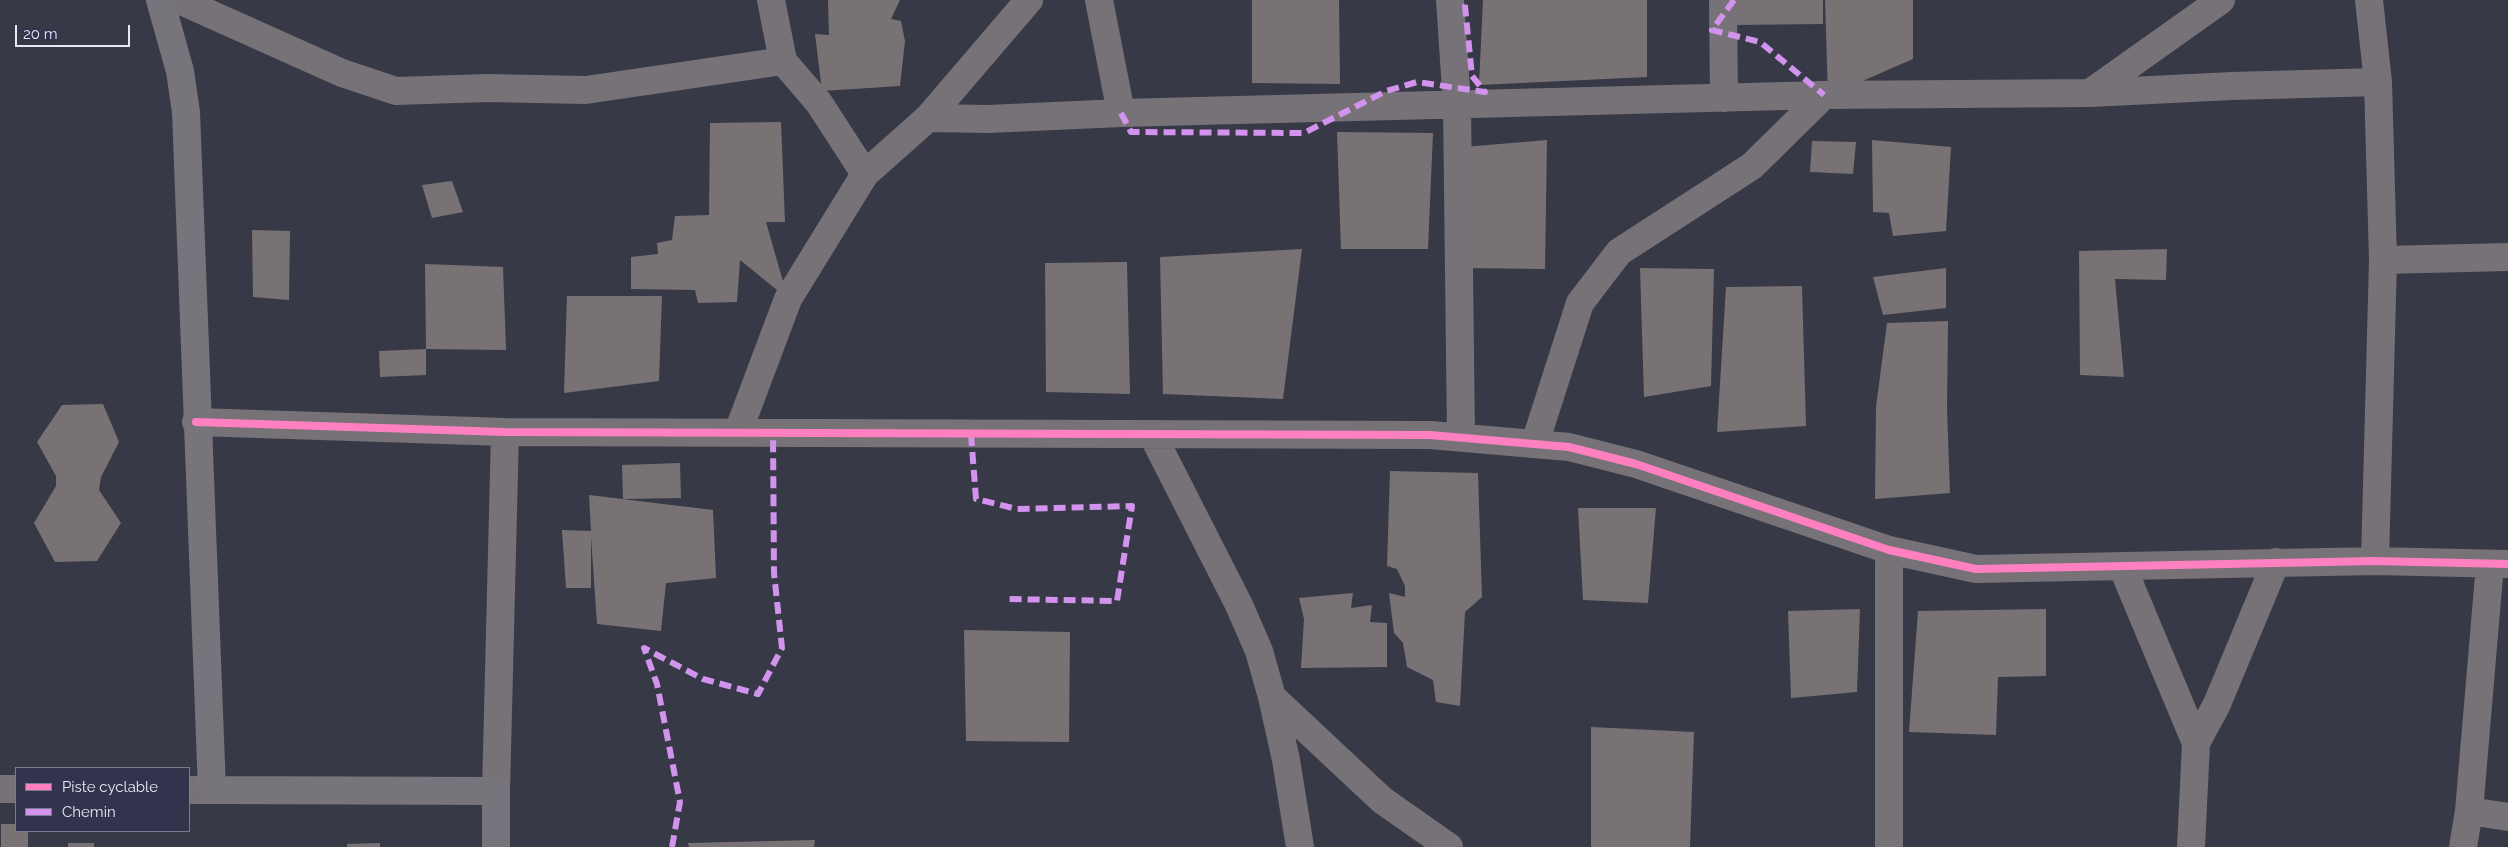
<!DOCTYPE html>
<html>
<head>
<meta charset="utf-8">
<style>
  body { margin:0 }
  #map { position:relative; width:2508px; height:847px; overflow:hidden; background:#373946; font-family:Raleway,sans-serif }
  canvas { display:block }
  .legend { position:absolute; left:15px; top:767px; width:175px; height:65px; box-sizing:border-box; background:#31344c; border:1px solid #797c91; margin:0; padding:6px 9px; list-style:none; font-size:15px; color:#e6e8f8 }
  .legend li { display:flex; align-items:center; gap:10px; height:25px }
  .legend b { width:25px; border:1px solid #797c91 }
  .scale { position:absolute; left:15px; top:25px; width:115px; height:22px; box-sizing:border-box; border:2px solid #e6e8f8; border-top:0; padding-left:6px; font-size:15px; line-height:18px; white-space:nowrap; color:#e6e8f8; -webkit-text-stroke:4px #31344c; paint-order:stroke }
</style>
</head>
<body>
<div id="map">
<canvas width="2508" height="847"></canvas>
<ul class="legend">
<li><b style="height:6px;background:#ff80c0"></b>Piste cyclable</li>
<li><b style="height:6px;background:#d193ec"></b>Chemin</li>
</ul>
<div class="scale">20 m</div>
</div>
<script>
const ctx = document.querySelector('canvas').getContext('2d');
ctx.lineJoin = 'round';
function fillPath(path, color) {
  ctx.fillStyle = color;
  ctx.fill(path, 'evenodd');
}
function strokePath(path, color, width, dash) {
  ctx.strokeStyle = color;
  ctx.lineWidth = width;
  ctx.lineCap = dash ? 'butt' : 'round';
  ctx.setLineDash(dash || []);
  ctx.stroke(path);
}
fillPath(new Path2D(`
  M 828,0 L 900,0 L 891,19 L 901,21 L 905,41 L 900,86 L 822,91 L 815,34 L 829,35 Z
  M 1252,0 L 1339,0 L 1340,84 L 1252,83 Z
  M 1483,0 L 1647,0 L 1647,77 L 1479,85 Z
  M 1734,0 L 1823,0 L 1823,24 L 1733,25 Z
  M 1825,0 L 1913,0 L 1913,59 L 1828,96 Z
  M 781,122 L 785,222 L 766,222 L 788,299 L 740,260 L 737,302 L 698,303 L 695,290 L 631,289 L 631,257 L 658,254 L 657,243 L 672,240 L 675,216 L 709,215 L 710,123 Z
  M 1337,132 L 1433,133 L 1428,249 L 1341,249 Z
  M 1547,140 L 1545,269 L 1464,268 L 1464,147 Z
  M 1872,140 L 1951,147 L 1946,231 L 1893,236 L 1889,213 L 1873,212 Z
  M 1812,141 L 1856,142 L 1853,174 L 1810,172 Z
  M 452,181 L 463,212 L 432,218 L 422,185 Z
  M 252,230 L 290,231 L 289,300 L 253,297 Z
  M 1302,249 L 1283,399 L 1163,394 L 1160,257 Z
  M 2167,249 L 2166,280 L 2115,279 L 2124,377 L 2080,375 L 2079,251 Z
  M 1127,262 L 1130,394 L 1046,392 L 1045,263 Z
  M 425,264 L 503,267 L 506,350 L 426,349 Z
  M 1640,268 L 1714,269 L 1711,386 L 1644,397 Z
  M 1946,268 L 1946,308 L 1883,315 L 1873,277 Z
  M 1802,286 L 1806,426 L 1717,432 L 1726,287 Z
  M 567,296 L 662,296 L 659,381 L 564,393 Z
  M 1948,321 L 1947,409 L 1950,493 L 1875,499 L 1876,407 L 1887,323 Z
  M 426,349 L 426,375 L 380,377 L 379,351 Z
  M 103,404 L 119,442 L 101,477 L 99,490 L 121,523 L 97,561 L 55,562 L 34,523 L 56,486 L 56,476 L 37,442 L 62,405 Z
  M 680,463 L 681,498 L 623,499 L 622,465 Z
  M 1390,471 L 1478,473 L 1482,597 L 1465,612 L 1460,706 L 1436,702 L 1433,680 L 1407,667 L 1403,643 L 1394,633 L 1389,593 L 1405,597 L 1405,586 L 1397,569 L 1387,566 Z
  M 589,495 L 713,510 L 716,578 L 666,583 L 661,631 L 597,624 L 591,537 L 591,588 L 566,588 L 562,530 L 591,531 Z
  M 1578,508 L 1656,508 L 1648,603 L 1583,600 Z
  M 1353,593 L 1351,608 L 1372,605 L 1370,622 L 1387,623 L 1387,667 L 1301,668 L 1304,619 L 1299,598 Z
  M 1860,609 L 1857,692 L 1791,698 L 1788,611 Z
  M 2046,609 L 2046,676 L 1998,677 L 1996,735 L 1909,732 L 1918,611 Z
  M 964,630 L 1070,632 L 1069,742 L 966,741 Z
  M 1591,727 L 1694,732 L 1690,847 L 1591,847 Z
  M 1,824 L 16,824 L 16,831 L 28,831 L 28,847 L 1,847 Z
  M 815,840 L 814,847 L 689,847 L 688,843 Z
  M 68,843 L 94,843 L 94,847 L 68,847 Z
  M 380,843 L 380,847 L 347,847 L 347,844 Z`), '#787275');
strokePath(new Path2D(`
  M 179,0 L 342,73 L 396,91 L 487,88 L 586,90 L 783,61
  M 771,0 L 783,61 L 819,103 L 865,174
  M 1099,0 L 1121,113
  M 1450,0 L 1457,105 L 1461,437
  M 1723,0 L 1724,98
  M 2369,0 L 2378,82 L 2383,260 L 2375,561
  M 2090,93 L 2221,0
  M 928,118 L 988,119 L 1121,113 L 1824,95 L 2090,93 L 2232,86 L 2378,82
  M 2383,260 L 2508,257
  M 196,422 L 505,432 L 1430,435 L 1569,447 L 1636,464 L 1889,550 L 1976,569 L 2375,561 L 2508,564
  M 738,432 L 788,299 L 865,174 L 928,118 L 1029,0
  M 1152,434 L 1239,605 L 1259,651 L 1272,697 L 1286,760 L 1300,847
  M 1535,443 L 1580,303 L 1619,252 L 1752,166 L 1824,95
  M 2122,566 L 2196,743
  M 1272,697 L 1382,800 L 1449,847
  M 0,789 L 16,789
  M 189,790 L 212,790
  M 496,791 L 505,432
  M 2469,811 L 2508,817
  M 1889,847 L 1889,550
  M 2191,847 L 2196,743 L 2217,704 L 2276,562
  M 2463,847 L 2469,811 L 2490,564`), '#767277', 28);
strokePath(new Path2D(`
  M 160,0 L 180,71 L 186,112 L 212,790 L 496,791 L 496,847`), '#77747c', 28);
strokePath(new Path2D(`
  M 1734,0 L 1712,30 L 1760,42 L 1824,95
  M 1121,113 L 1131,132 L 1304,133 L 1386,91 L 1417,82 L 1485,92 L 1472,76 L 1465,6 L 1466,0
  M 971,434 L 976,499 L 1017,509 L 1132,506 L 1117,601 L 1006,599
  M 672,847 L 680,802 L 657,684 L 644,648 L 703,679 L 758,694 L 782,648 L 774,573 L 773,433`), '#d193ec', 6, [12, 6]);
strokePath(new Path2D(`
  M 196,422 L 505,432 L 1430,435 L 1569,447 L 1636,464 L 1889,550 L 1976,569 L 2375,561 L 2508,564`), '#ff80c0', 8);
</script>
</body>
</html>
